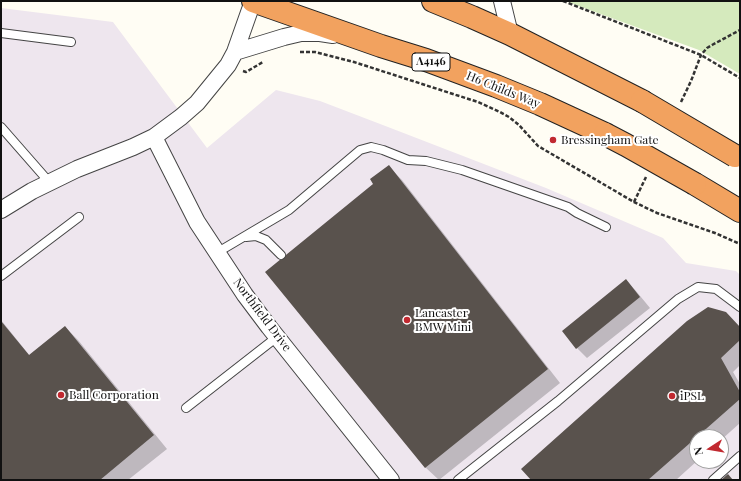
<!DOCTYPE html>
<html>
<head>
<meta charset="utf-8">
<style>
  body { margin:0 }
  #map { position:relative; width:741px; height:481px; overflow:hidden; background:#fffdf4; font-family:"Playfair Display",serif }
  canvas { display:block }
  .frame { position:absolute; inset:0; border:2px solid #111; pointer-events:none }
  .north { position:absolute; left:689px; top:429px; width:40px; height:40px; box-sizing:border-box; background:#fff; border:1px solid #a0a0a0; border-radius:50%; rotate:258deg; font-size:11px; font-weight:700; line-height:16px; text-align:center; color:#111 }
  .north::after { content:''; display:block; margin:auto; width:14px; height:18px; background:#c12930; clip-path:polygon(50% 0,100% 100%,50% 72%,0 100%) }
</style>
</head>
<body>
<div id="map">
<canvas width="741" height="481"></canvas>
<div class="frame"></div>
<div class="north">N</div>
</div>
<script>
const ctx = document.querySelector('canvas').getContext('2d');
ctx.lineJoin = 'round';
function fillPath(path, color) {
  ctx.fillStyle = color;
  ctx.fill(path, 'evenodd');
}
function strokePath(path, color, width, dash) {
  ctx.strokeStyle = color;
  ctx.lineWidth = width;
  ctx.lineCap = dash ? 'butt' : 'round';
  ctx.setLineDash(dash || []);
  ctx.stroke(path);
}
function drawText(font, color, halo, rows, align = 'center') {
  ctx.font = font + ' "Playfair Display",serif';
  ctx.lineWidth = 4;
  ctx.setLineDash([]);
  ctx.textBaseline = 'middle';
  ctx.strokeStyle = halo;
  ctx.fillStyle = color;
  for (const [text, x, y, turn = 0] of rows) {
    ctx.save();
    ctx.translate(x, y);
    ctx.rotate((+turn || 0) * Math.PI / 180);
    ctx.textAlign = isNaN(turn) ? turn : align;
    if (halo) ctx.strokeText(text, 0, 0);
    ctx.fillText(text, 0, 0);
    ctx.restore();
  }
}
fillPath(new Path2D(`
  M 1,8 L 113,22 L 207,148 L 276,90 L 320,101 L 388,127 L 546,188 L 663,238 L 686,263 L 736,271 L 740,275 L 740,480 L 1,480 ZM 697,437 L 721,437 L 721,461 L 697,461 Z`), '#eee6ee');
fillPath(new Path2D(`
  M 565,1 L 740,1 L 740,74 L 699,50 Z`), '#d5eabd');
fillPath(new Path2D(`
  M 389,167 L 402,180 L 560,383 L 439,480 L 425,467 L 374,184 Z
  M 626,280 L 636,291 L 650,308 L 587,358 L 577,348 L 563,331 Z
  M 1,320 L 30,356 L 65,327 L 78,340 L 167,449 L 128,480 L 1,480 Z
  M 740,328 L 740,365 L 733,372 L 740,384 L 740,423 L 721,440 L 721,437 L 697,437 L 697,461 L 676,480 L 532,480 Z`), '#0003');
fillPath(new Path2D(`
  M 389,165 L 548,369 L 425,468 L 265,272 L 373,184 L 370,179 Z
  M 626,279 L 640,297 L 576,349 L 562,331 Z
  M 708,307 L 726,312 L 740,327 L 740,340 L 721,358 L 740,392 L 740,399 L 648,480 L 531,480 L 521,469 L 687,321 Z
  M 1,321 L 29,355 L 65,326 L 154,435 L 100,480 L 1,480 Z
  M 728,474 L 733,480 L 721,480 Z`), '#59524d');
const lane = new Path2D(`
  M 1,33 L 71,42
  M 1,127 L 50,183
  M 246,237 L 256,236 L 266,240 L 281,255
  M 218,252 L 289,210 L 360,150 L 371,147 L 383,150 L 408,160 L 426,161 L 462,170 L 568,207 L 577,213 L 606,227
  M 1,276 L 79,217
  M 186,408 L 277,337
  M 458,480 L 558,401 L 678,299 L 698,287 L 716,289 L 740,307
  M 713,480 L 740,456`);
const street = new Path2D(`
  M 502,1 L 510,34
  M 235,52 L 284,37 L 301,33 L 320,33 L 333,35
  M 154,137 L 197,222 L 245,295 L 269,327 L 391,480
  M 1,210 L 32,191 L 77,169 L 133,147 L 154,137 L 181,117 L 197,103 L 228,65 L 235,52 L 253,1`);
const highway = new Path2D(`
  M 253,1 L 381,46 L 426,60 L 496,86 L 540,104 L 605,134
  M 433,1 L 472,17 L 510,34 L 642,101
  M 695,184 L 740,211`);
strokePath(lane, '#444', 10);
strokePath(street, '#444', 18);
strokePath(highway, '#222', 24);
strokePath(new Path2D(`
  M 563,1 L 701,55 L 740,78
  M 300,52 L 315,52 L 354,62 L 453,94 L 478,102 L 500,112 L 509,117 L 519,125 L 538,146 L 634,202 L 657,213 L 715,233 L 740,244
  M 243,71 L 246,72 L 263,62
  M 681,102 L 691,81 L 701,55 L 707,48 L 712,45 L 740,30
  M 634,202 L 646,177`), '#333', 2.5, [4, 2]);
strokePath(lane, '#fff', 8);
strokePath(street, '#fff', 16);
strokePath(highway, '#f2a25f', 22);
const highwayBridge = new Path2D(`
  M 642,101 L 735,156
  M 605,134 L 626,145 L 695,184`);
strokePath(highwayBridge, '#222', 24, []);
strokePath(highwayBridge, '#f2a25f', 22);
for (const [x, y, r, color] of [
  [553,140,4,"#c12930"],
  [407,320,4,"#c12930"],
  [61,395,4,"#c12930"],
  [672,396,4,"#c12930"]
]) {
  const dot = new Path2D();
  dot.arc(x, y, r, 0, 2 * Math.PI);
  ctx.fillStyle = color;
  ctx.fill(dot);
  strokePath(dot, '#fff', 1.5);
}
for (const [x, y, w] of [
  [431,62,38]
]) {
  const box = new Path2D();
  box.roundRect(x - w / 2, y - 9, w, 18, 3);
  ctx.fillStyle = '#fff';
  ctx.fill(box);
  strokePath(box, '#111', 1);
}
drawText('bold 11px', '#111', null, [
  ["A4146",431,62]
]);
drawText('12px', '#111', '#fff', [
  ["H6 Childs Way",503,90,22],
  ["Northfield Drive",262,315,53]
]);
drawText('12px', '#111', '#fff', [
  ["Bressingham Gate",561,140],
  ["Lancaster",415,313],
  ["BMW Mini",415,327],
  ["Ball Corporation",69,395],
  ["iPSL",680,396]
], 'left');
</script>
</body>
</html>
